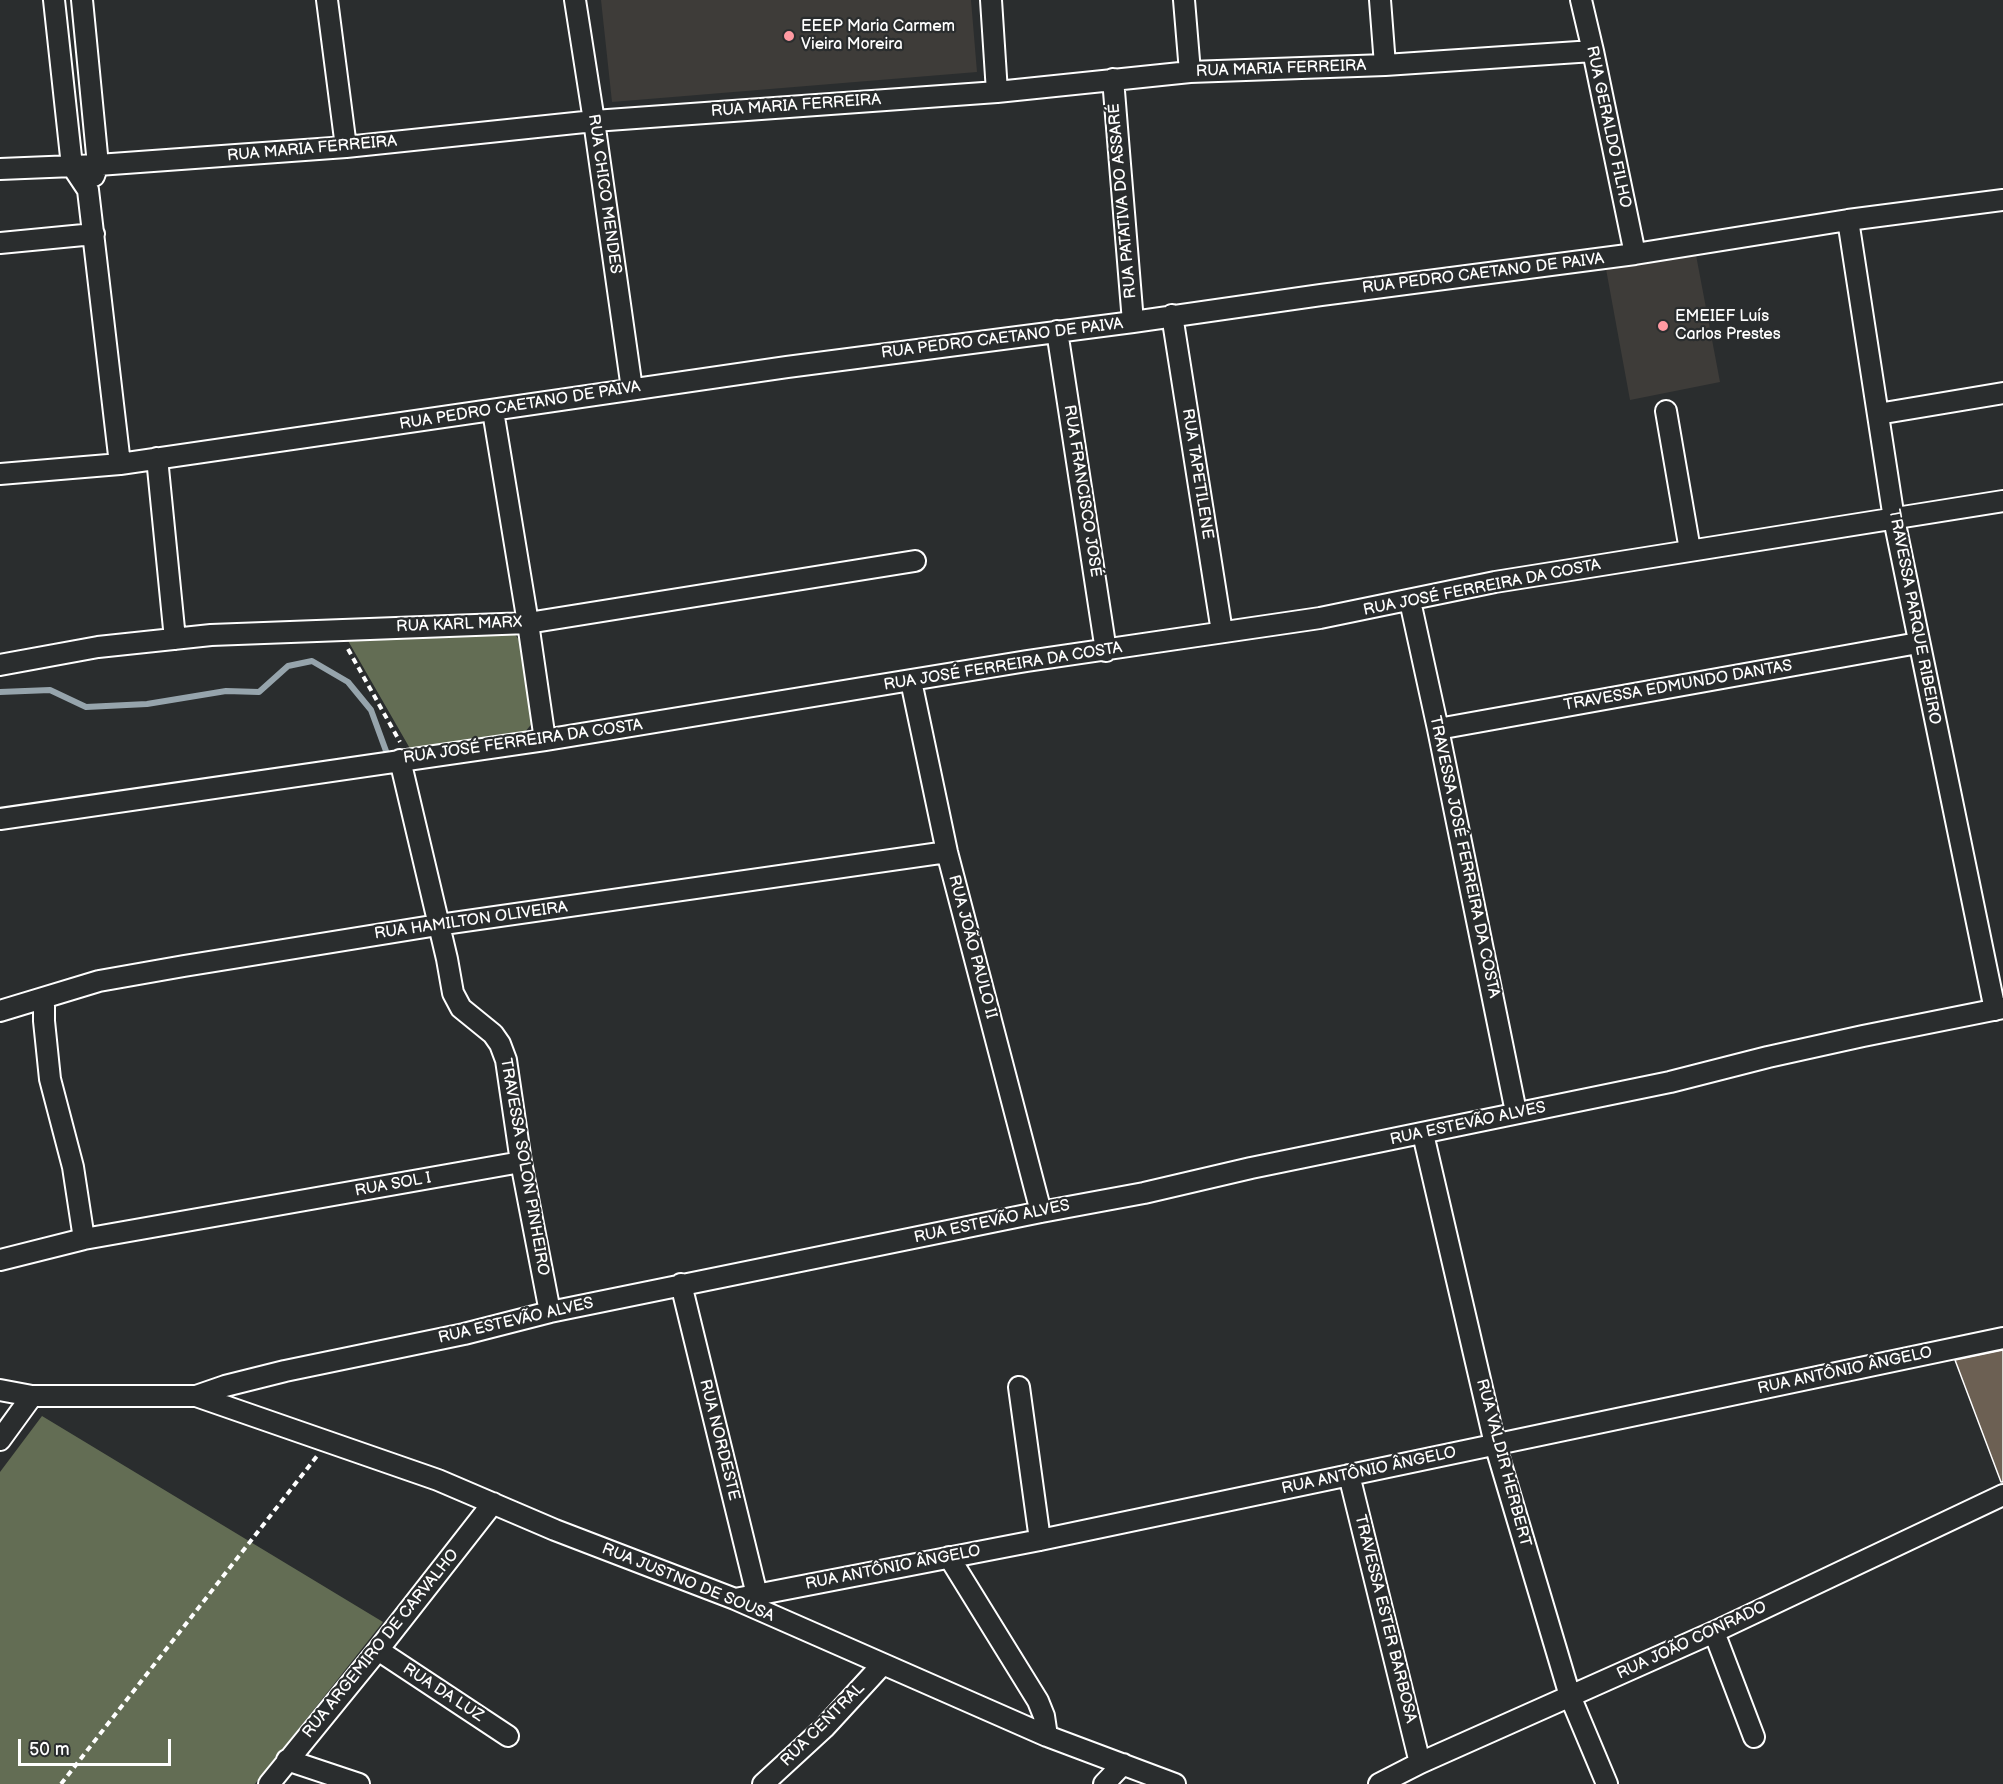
<!DOCTYPE html>
<html>
<head>
<meta charset="utf-8">
<style>
  body { margin:0 }
  #map { position:relative; width:2003px; height:1784px; overflow:hidden; background:#2a2d2e; font-family:"Balsamiq Sans",sans-serif }
  canvas { display:block }
  .scale { position:absolute; left:18px; top:1739px; width:153px; height:27px; box-sizing:border-box; border:3px solid #fff; border-top:0; padding-left:8px; font-size:18px; line-height:21px; white-space:nowrap; color:#fff; -webkit-text-stroke:4px #2a2d2e; paint-order:stroke }
</style>
</head>
<body>
<div id="map">
<canvas width="2003" height="1784"></canvas>
<div class="scale">50 m</div>
</div>
<script>
const ctx = document.querySelector('canvas').getContext('2d');
ctx.lineJoin = 'round';
function fillPath(path, color) {
  ctx.fillStyle = color;
  ctx.fill(path, 'evenodd');
}
function strokePath(path, color, width, dash) {
  ctx.strokeStyle = color;
  ctx.lineWidth = width;
  ctx.lineCap = dash ? 'butt' : 'round';
  ctx.setLineDash(dash || []);
  ctx.stroke(path);
}
function drawText(font, color, halo, rows, align = 'center') {
  ctx.font = font + ' "Balsamiq Sans",sans-serif';
  ctx.lineWidth = 4.5;
  ctx.setLineDash([]);
  ctx.textBaseline = 'middle';
  ctx.strokeStyle = halo;
  ctx.fillStyle = color;
  for (const [text, x, y, turn = 0] of rows) {
    ctx.save();
    ctx.translate(x, y);
    ctx.rotate((+turn || 0) * Math.PI / 180);
    ctx.textAlign = isNaN(turn) ? turn : align;
    if (halo) ctx.strokeText(text, 0, 0);
    ctx.fillText(text, 0, 0);
    ctx.restore();
  }
}
fillPath(new Path2D(`
  M 601,0 L 971,0 L 977,72 L 612,102 Z
  M 1696,255 L 1720,382 L 1630,400 L 1606,269 Z`), '#3e3c39');
fillPath(new Path2D(`
  M 513,632 L 521,642 L 534,721 L 520,738 L 412,752 L 347,639 Z
  M 42,1416 L 383,1622 L 255,1784 L 0,1784 L 0,1472 Z`), '#636d54');
strokePath(new Path2D(`
  M 0,692 L 50,690 L 86,707 L 147,704 L 226,691 L 259,692 L 288,666 L 312,661 L 348,682 L 371,710 L 386,751`), '#96a4ac', 6);
const building = new Path2D(`
  M 2003,1350 L 2003,1482 L 2001,1482 L 1955,1360 Z`);
fillPath(building, '#6c6053');
strokePath(building, '#fff', 1.5);
const street = new Path2D(`
  M 54,0 L 72,166 L 88,190 L 120,464
  M 82,0 L 98,165 L 94,176
  M 327,0 L 346,147
  M 575,0 L 594,121 L 632,389
  M 991,0 L 997,92
  M 1184,0 L 1190,72
  M 1380,0 L 1385,65
  M 1581,0 L 1593,51 L 1635,254
  M 1113,79 L 1133,322
  M 0,169 L 98,165 L 346,147 L 594,121 L 997,92 L 1190,72 L 1385,65 L 1593,51
  M 1848,220 L 1894,519 L 1995,1010
  M 0,243 L 94,234
  M 1172,315 L 1222,632
  M 1057,331 L 1106,651
  M 493,411 L 528,623 L 545,740
  M 1666,411 L 1690,550
  M 1878,414 L 2003,393
  M 157,458 L 175,639
  M 0,474 L 120,464 L 787,367 L 1133,322 L 1321,295 L 1635,254 L 1848,220 L 2003,200
  M 1410,601 L 1438,729 L 1516,1112
  M 0,665 L 98,647 L 211,635 L 528,623 L 915,561
  M 911,681 L 947,852 L 1041,1212
  M 1438,729 L 1918,643
  M 400,760 L 447,959 L 453,993 L 461,1008 L 493,1034 L 500,1044 L 506,1060 L 521,1162 L 550,1312
  M 0,819 L 545,740 L 1027,661 L 1320,618 L 1495,582 L 2003,501
  M 44,998 L 44,1021 L 50,1079 L 73,1167 L 84,1239
  M 0,1011 L 99,981 L 184,966 L 438,925 L 947,852
  M 1423,1134 L 1495,1444 L 1570,1696 L 1607,1784
  M 0,1260 L 84,1239 L 521,1162
  M 681,1284 L 757,1595
  M 1019,1387 L 1040,1540
  M 0,1390 L 32,1396
  M 196,1396 L 438,1480 L 555,1530 L 735,1599 L 1047,1736 L 1175,1784
  M 0,1440 L 32,1396 L 196,1396 L 225,1386 L 285,1371 L 464,1334 L 550,1312 L 1041,1212 L 1144,1193 L 1251,1168 L 1670,1082 L 1768,1057 L 1863,1036 L 2003,1008
  M 1349,1475 L 1420,1763
  M 949,1557 L 1038,1701 L 1044,1716 L 1047,1736
  M 735,1599 L 1040,1540 L 2003,1338
  M 1714,1632 L 1754,1737
  M 378,1650 L 508,1736
  M 287,1760 L 359,1784
  M 269,1784 L 378,1650 L 493,1503
  M 763,1784 L 824,1728 L 882,1665
  M 1104,1784 L 1123,1764
  M 1379,1784 L 1420,1763 L 1714,1632 L 2003,1495`);
strokePath(street, '#fff', 24);
strokePath(new Path2D(`
  M 348,649 L 400,742
  M 61,1784 L 317,1456`), '#fff', 4, [6, 4.5]);
strokePath(street, '#2a2d2e', 20);
for (const [x, y, r, color] of [
  [789,36,6,"#ff9aa2"],
  [1663,326,6,"#ff9aa2"]
]) {
  const dot = new Path2D();
  dot.arc(x, y, r, 0, 2 * Math.PI);
  ctx.fillStyle = color;
  ctx.fill(dot);
  strokePath(dot, '#2a2d2e', 2);
}
drawText('16px', '#fff', '#2a2d2e', [
  ["EEEP Maria Carmem",801,27],
  ["Vieira Moreira",801,45],
  ["EMEIEF Luís",1675,317],
  ["Carlos Prestes",1675,335]
], 'left');
drawText('16px', '#fff', '#2a2d2e', [
  ["RUA MARIA FERREIRA",1281,69,-2],
  ["RUA MARIA FERREIRA",796,106,-4],
  ["RUA GERALDO FILHO",1608,127,78],
  ["RUA MARIA FERREIRA",312,149,-5],
  ["RUA CHICO MENDES",604,194,82],
  ["RUA PATATIVA DO ASSARÉ",1123,201,-95],
  ["RUA PEDRO CAETANO DE PAIVA",1483,274,-7],
  ["RUA PEDRO CAETANO DE PAIVA",1002,339,-7],
  ["RUA PEDRO CAETANO DE PAIVA",520,406,-9],
  ["RUA TAPETILENE",1197,474,81],
  ["RUA FRANCISCO JOSÉ",1082,491,81],
  ["RUA JOSÉ FERREIRA DA COSTA",1482,588,-11],
  ["TRAVESSA PARQUE RIBEIRO",1914,617,79],
  ["RUA KARL MARX",459,625,-2],
  ["RUA JOSÉ FERREIRA DA COSTA",1003,667,-9],
  ["TRAVESSA EDMUNDO DANTAS",1678,686,-10],
  ["RUA JOSÉ FERREIRA DA COSTA",523,742,-8],
  ["TRAVESSA JOSÉ FERREIRA DA COSTA",1464,857,78],
  ["RUA HAMILTON OLIVEIRA",471,921,-8],
  ["RUA JOÃO PAULO II",972,947,75],
  ["RUA ESTEVÃO ALVES",1468,1124,-12],
  ["TRAVESSA SOLON PINHEIRO",524,1167,80],
  ["RUA SOL I",393,1185,-10],
  ["RUA ESTEVÃO ALVES",992,1222,-12],
  ["RUA ESTEVÃO ALVES",516,1321,-13],
  ["RUA ANTÔNIO ÂNGELO",1845,1371,-12],
  ["RUA NORDESTE",719,1440,76],
  ["RUA VALDIR HERBERT",1503,1463,75],
  ["RUA ANTÔNIO ÂNGELO",1369,1471,-12],
  ["RUA ANTÔNIO ÂNGELO",893,1568,-11],
  ["RUA JUSTNO DE SOUSA",688,1583,22],
  ["TRAVESSA ESTER BARBOSA",1385,1619,76],
  ["RUA JOÃO CONRADO",1692,1641,-25],
  ["RUA ARGEMIRO DE CARVALHO",381,1644,-51],
  ["RUA DA LUZ",443,1693,33],
  ["RUA CENTRAL",823,1725,-45]
]);
</script>
</body>
</html>
